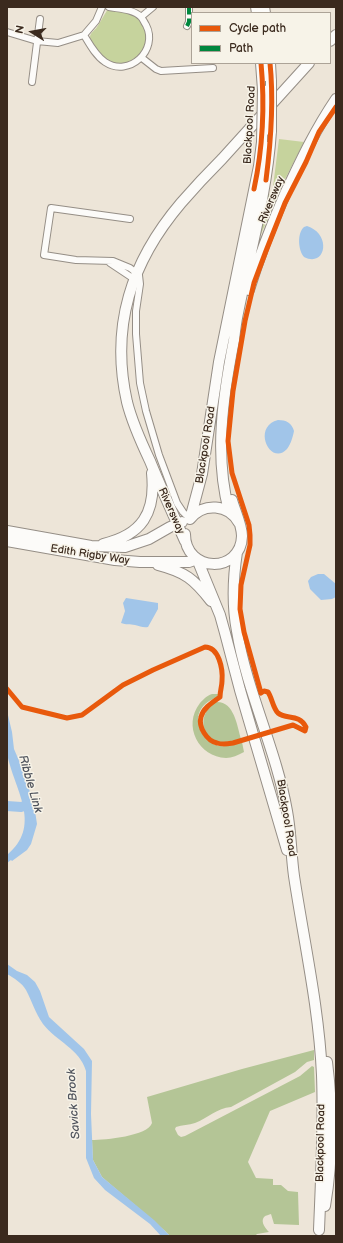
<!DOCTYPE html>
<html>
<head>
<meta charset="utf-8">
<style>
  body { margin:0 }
  #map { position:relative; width:343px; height:1243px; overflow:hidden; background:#ede5d8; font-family:"Balsamiq Sans",sans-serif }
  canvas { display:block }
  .frame { position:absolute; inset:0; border:8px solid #3b2a1e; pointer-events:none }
  .legend { position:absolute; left:191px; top:12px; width:140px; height:52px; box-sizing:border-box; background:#f7f3e8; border:1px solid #aca397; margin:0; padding:5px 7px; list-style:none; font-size:12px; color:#3b2a1e }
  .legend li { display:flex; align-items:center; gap:8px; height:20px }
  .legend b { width:20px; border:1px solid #aca397 }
  .north { position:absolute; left:12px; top:12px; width:40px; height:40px; -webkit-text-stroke:3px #f7f3e8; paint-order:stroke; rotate:281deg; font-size:11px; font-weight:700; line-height:16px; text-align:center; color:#3b2a1e }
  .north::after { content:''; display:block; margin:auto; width:14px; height:18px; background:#3b2a1e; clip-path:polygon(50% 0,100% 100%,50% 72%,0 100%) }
</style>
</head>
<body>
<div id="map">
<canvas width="343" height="1243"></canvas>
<div class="frame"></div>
<ul class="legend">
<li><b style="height:5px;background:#e8590c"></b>Cycle path</li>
<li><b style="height:5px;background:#00873e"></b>Path</li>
</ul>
<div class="north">N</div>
</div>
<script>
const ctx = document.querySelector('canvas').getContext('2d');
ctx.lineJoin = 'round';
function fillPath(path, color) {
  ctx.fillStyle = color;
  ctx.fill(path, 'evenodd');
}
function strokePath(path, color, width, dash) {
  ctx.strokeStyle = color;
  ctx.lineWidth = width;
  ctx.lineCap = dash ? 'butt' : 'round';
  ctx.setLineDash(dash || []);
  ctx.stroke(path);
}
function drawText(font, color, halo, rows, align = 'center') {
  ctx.font = font + ' "Balsamiq Sans",sans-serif';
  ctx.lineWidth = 3;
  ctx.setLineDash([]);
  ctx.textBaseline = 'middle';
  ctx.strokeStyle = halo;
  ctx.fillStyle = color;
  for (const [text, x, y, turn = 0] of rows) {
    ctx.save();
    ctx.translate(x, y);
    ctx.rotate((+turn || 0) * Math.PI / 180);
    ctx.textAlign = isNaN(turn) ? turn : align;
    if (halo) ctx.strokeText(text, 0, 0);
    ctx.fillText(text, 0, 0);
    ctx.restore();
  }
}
fillPath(new Path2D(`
  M 108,9 C 115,10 125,11 132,14 C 150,22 151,49 135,60 C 123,69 105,62 97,51 C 94,48 90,41 90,37 C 90,33 95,30 97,27 C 101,21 104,15 108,9 Z
  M 279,139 L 304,142 L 280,189 L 273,187 Z
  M 267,194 L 274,195 L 276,199 L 256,246 Z`), '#c6d39d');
fillPath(new Path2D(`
  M 212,694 L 219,694 L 219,696 C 212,700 206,701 201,709 C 192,723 205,745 221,746 C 228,747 235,744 242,742 L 244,752 C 238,755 232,758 226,758 C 199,757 182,726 200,703 C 204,699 206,696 212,694 Z
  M 216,702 C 234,701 237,725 241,739 C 235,740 227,743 220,742 C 198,738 199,711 216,702 Z
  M 314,1050 L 314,1060 L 307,1062 L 295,1072 L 231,1107 C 217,1108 208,1118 195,1123 C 189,1125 182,1125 176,1127 L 175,1129 L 178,1135 L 181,1137 L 185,1136 L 300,1076 L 312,1066 L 314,1067 L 315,1092 L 270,1111 L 248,1162 L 256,1178 L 273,1179 L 273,1185 L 281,1185 L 288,1191 L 298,1192 L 299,1225 L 274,1224 L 271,1214 C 269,1215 266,1215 264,1217 C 260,1222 266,1229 269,1232 L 257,1234 L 255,1236 L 170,1236 L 165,1231 L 102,1177 L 93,1160 L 92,1140 C 105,1140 148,1136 152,1123 L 147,1097 L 242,1069 Z`), '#b4c596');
fillPath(new Path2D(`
  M 307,226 C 332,234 326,268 304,257 C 298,250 297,233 304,227 Z
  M 278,420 C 286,420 292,423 294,431 C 293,436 291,444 287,449 C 271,467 251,427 278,420 Z
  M 318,574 L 324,574 L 336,584 L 336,597 L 332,599 L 321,600 L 310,589 L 308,581 L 311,577 Z
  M 126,598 L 158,603 L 158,609 L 148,627 C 143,628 140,626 135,625 C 130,624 126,625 121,623 L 125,611 L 123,603 Z
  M 7,711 L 12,732 L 14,749 L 26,777 L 35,811 L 37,824 L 31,844 L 27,850 L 12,861 L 11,860 L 7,863 L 7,855 C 42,826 16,792 8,758 C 4,745 7,725 7,711 Z
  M 7,964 L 17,971 L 27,975 L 35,982 L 40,991 L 49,1017 L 84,1049 L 92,1061 L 91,1114 L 93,1160 L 102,1177 L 154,1220 L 170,1236 L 161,1236 L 150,1224 L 105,1190 L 94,1178 L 86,1158 L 86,1071 C 80,1049 56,1041 43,1024 C 35,1013 32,1001 26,990 C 22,983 14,978 7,974 Z`), '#a1c5e9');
strokePath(new Path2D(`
  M 7,806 L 21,807 L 28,805`), '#a1c5e9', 10);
const minor = new Path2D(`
  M 141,17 L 153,7
  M 187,26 L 189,22 L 189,7
  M 7,32 L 37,41 L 58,43 L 84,35 L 96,21 L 102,7
  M 84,35 C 90,45 96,56 105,62 C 129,78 159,50 146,25 C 144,22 143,19 141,17 C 133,9 119,9 109,7
  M 142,58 L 156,69 L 161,71 L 213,68
  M 32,82 L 40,19
  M 130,219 L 51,208 L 44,255 L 76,260 L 113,261 L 130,268 L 139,275 L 140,284 L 136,311 L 136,334 L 140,383 L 146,411 L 159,455 L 177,503 L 183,512 L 190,519
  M 110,263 L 134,279`);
const trunk = new Path2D(`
  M 256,7 L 257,13
  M 264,7 L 265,13
  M 330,41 L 336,35
  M 261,63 L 263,90
  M 270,63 L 271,81
  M 249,290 C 259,257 271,226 285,194 C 301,160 315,130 336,99
  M 229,511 C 214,455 223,396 234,340 C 235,331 236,322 238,313 C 250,252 267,193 271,131
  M 190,519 L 202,474 L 219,362 L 259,166 L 262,142
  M 190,519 C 203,502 229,504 239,523
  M 7,531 L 91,546 L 125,547 L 149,539 L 170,527 L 182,522
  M 185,534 C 185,573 241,574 242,536 C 242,525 235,511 232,500
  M 7,541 L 115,560 L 140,562 L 189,562 L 197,559
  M 185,541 C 173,514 161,488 150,461 C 141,442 132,422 127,402 C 110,326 131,262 181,203 C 194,188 208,173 222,159 C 251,127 280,95 309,63
  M 103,544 C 142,535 156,513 152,473
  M 237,552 C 233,578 232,605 237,631 C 247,692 276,749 287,811 C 291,832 291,854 294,876 C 304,942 319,1008 322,1075 C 324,1126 321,1179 319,1230
  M 197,559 L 220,615 L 225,633 L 240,690 L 287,850
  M 158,565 C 185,572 194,579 211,601
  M 325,1206 C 333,1159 333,1110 327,1062`);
strokePath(minor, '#958e86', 8);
strokePath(trunk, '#958e86', 12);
strokePath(minor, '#fcfbf9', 6);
strokePath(trunk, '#fcfbf9', 10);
const trunkBridge = new Path2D(`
  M 271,81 L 271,131
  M 262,142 L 263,90`);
strokePath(trunkBridge, '#958e86', 12, []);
strokePath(trunkBridge, '#fcfbf9', 10);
strokePath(new Path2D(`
  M 187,26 L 189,22 L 189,7`), '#00873e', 4, [8, 4]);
strokePath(new Path2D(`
  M 266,180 C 271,141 274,102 270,63
  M 254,189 C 263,147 265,106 261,63
  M 7,689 L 22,707 L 67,718 L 82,715 L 123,685 L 153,670 L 205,647 C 219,647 223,669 222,681 C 222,686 220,691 220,697 C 213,702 203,708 201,717 C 198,727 207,741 217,743 C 223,745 227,744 233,743 L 293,725 L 305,731 L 306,727 C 299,713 286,720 278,713 C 273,708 272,698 268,692 L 264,691 L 261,693 L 244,632 L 240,609 L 241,585 L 250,545 L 250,535 L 249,525 L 232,473 L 228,441 L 233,391 L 245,321 L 254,283 L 266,251 L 285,203 L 306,162 L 319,132 L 336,107`), '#e8590c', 5);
drawText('11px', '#3b2a1e', '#f7f3e8', [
  ["Blackpool Road",250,125,-87],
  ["Riversway",272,200,-67],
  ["Blackpool Road",206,445,-81],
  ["Riversway",171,511,66],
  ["Edith Rigby Way",90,555,9],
  ["Blackpool Road",286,818,81],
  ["Blackpool Road",321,1143,-89]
]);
drawText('italic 12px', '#50545d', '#f7f3e8', [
  ["Ribble Link",30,784,74],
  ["Savick Brook",74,1104,-94]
]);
</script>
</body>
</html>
